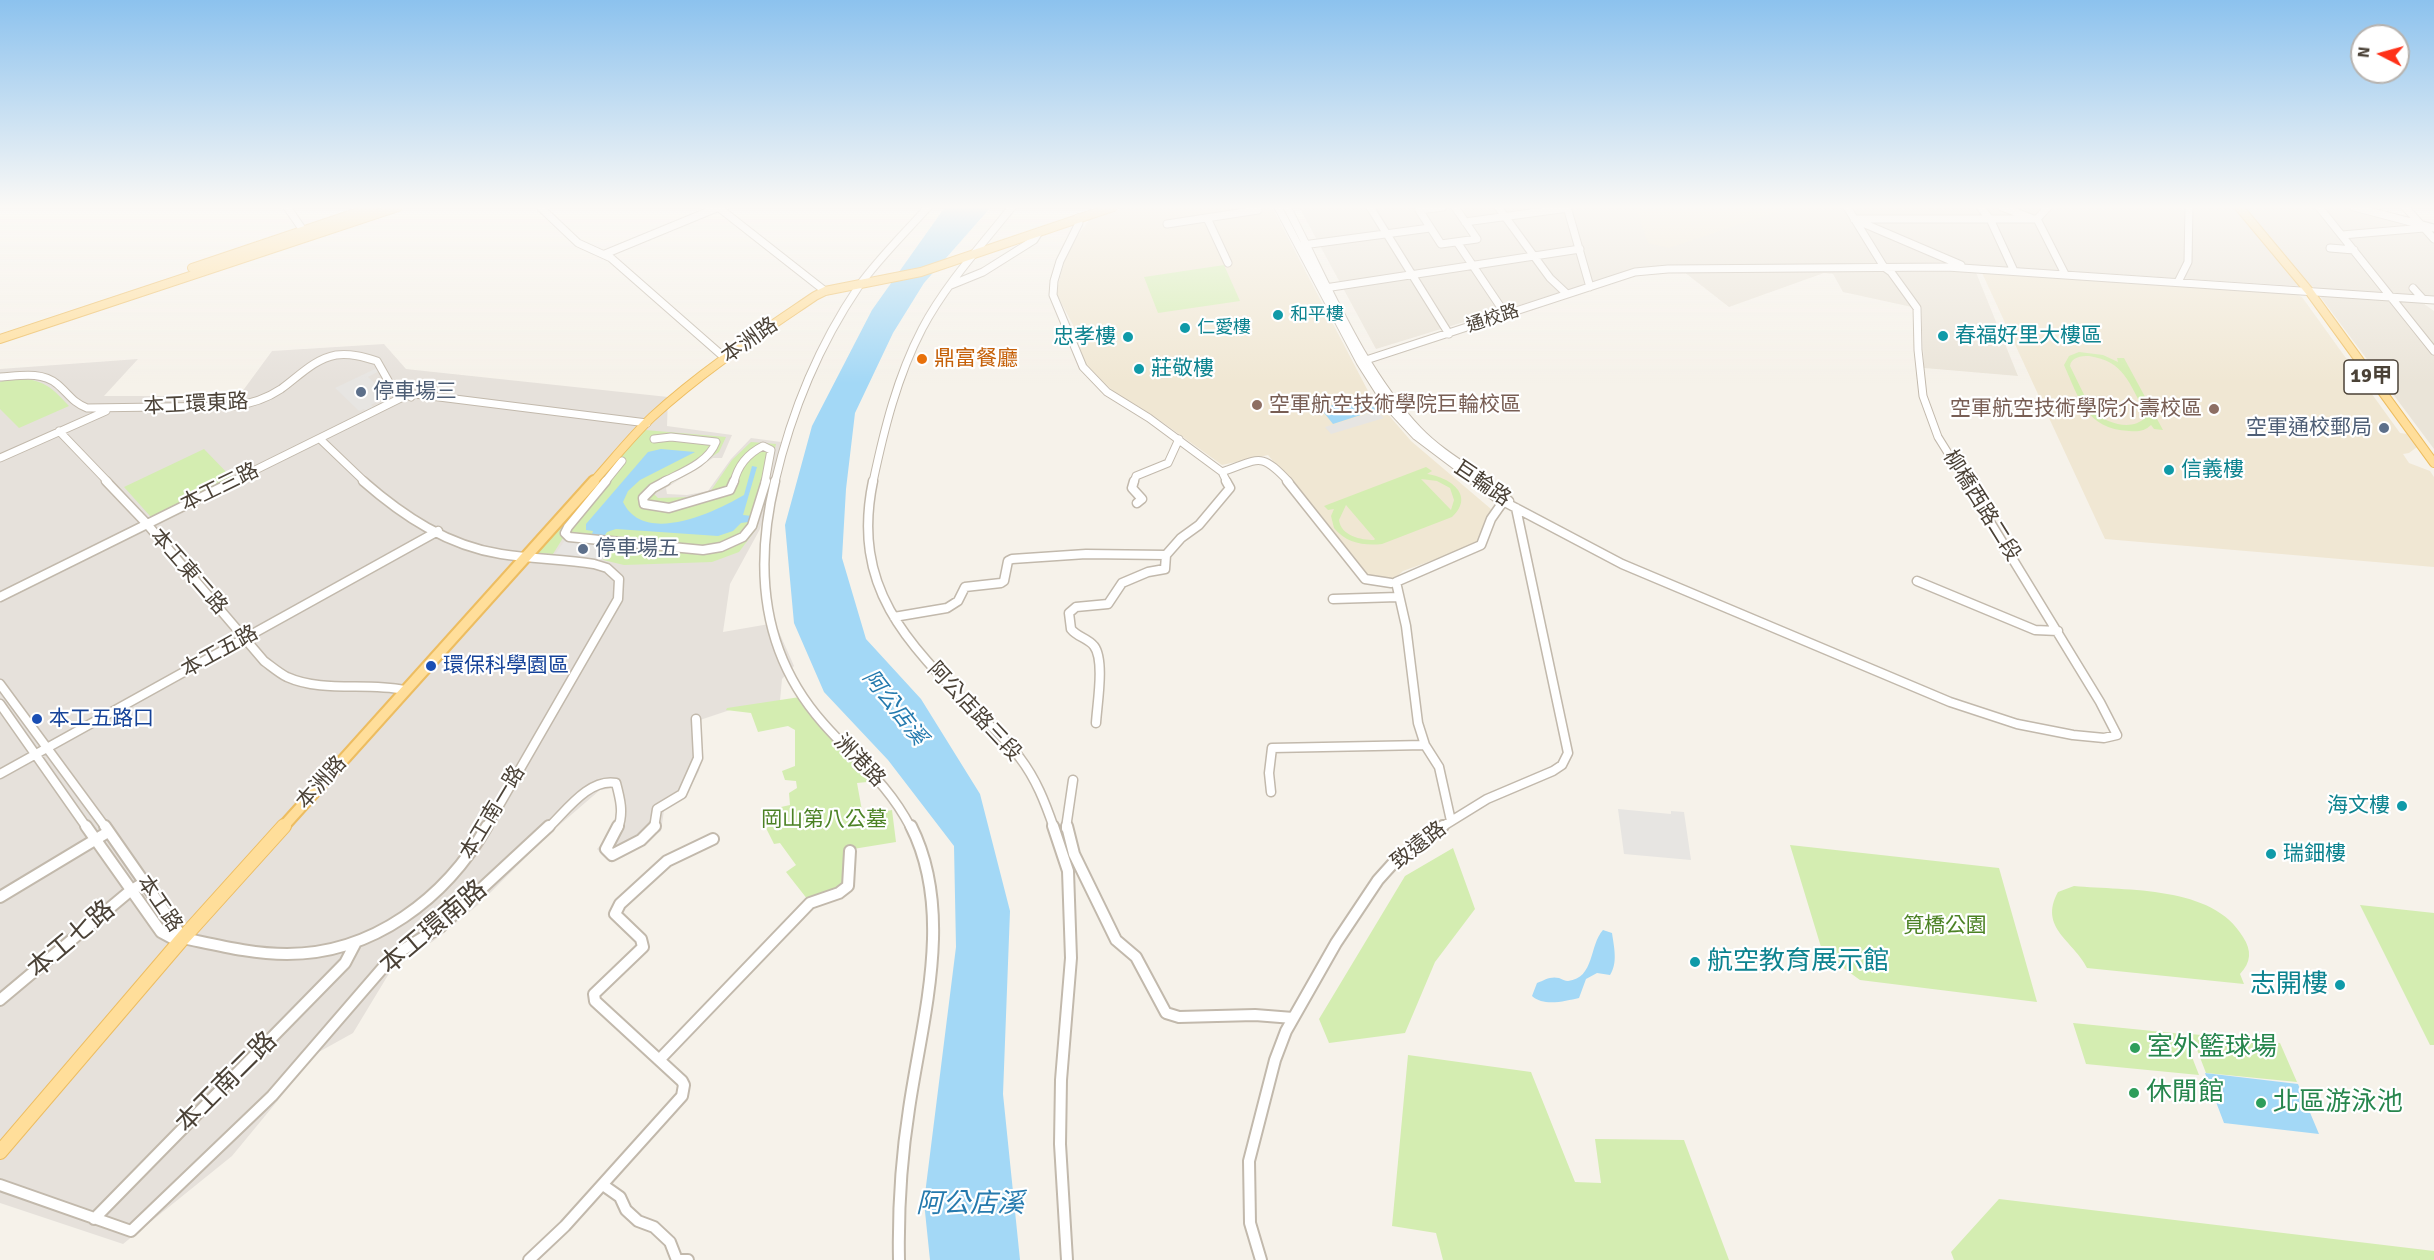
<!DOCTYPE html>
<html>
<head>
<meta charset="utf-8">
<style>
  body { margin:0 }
  #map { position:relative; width:2434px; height:1260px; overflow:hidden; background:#f6f2ea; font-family:Signika,sans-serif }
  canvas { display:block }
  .north { position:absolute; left:2350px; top:24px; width:60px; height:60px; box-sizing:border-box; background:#fff; border:2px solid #b7b3af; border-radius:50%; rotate:276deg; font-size:16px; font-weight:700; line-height:24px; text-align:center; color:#4b4237 }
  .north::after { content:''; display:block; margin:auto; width:21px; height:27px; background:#ff3118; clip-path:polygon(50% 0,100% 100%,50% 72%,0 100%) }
</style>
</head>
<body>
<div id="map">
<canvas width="2434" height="1260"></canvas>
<div class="north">N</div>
</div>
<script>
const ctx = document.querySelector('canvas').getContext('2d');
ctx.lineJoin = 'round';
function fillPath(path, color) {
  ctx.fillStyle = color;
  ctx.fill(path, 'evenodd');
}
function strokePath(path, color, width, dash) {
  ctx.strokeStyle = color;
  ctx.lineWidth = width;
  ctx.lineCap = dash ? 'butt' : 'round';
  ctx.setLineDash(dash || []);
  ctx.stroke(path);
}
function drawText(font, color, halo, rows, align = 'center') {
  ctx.font = font + ' Signika,"Noto Sans TC",sans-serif';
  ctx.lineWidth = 4.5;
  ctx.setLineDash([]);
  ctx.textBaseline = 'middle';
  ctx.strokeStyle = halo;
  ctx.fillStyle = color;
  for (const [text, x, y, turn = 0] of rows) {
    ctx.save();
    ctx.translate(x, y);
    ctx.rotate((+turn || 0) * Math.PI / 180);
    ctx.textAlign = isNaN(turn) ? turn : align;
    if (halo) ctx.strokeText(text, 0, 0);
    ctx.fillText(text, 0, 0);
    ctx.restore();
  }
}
fillPath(new Path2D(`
  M 1299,207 L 2349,207 L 2410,223 L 2420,229 L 2434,244 L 2434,296 L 2417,294 L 2420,301 L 2434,311 L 2434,449 L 2313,287 L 1973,265 L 2018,376 L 1924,368 L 1921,309 L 1843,292 L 1833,274 L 1824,273 L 1729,307 L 1675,265 L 1640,268 L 1376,349 Z`), '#eae4d8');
fillPath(new Path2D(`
  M 384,344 L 406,369 L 668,397 L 667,426 L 732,435 L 722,458 L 713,458 L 666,488 L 667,494 L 687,495 L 708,491 L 731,459 L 751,438 L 781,442 L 760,529 L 730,584 L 723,632 L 775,623 L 794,666 L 782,679 L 780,701 L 736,708 L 700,720 L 703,754 L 699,771 L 687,794 L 664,810 L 661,831 L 619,857 L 604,856 L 597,849 L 611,834 L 616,813 L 614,788 L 600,790 L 549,834 L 478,905 L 432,942 L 399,957 L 353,1033 L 317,1053 L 232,1156 L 123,1244 L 0,1203 L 0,369 L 138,359 L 104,396 L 239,396 L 272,351 Z`), '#e6e1db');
fillPath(new Path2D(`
  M 1127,207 L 1272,207 L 1368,391 L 1411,441 L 1491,509 L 1478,544 L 1403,571 L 1392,581 L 1369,578 L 1268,455 L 1222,465 L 1155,417 L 1114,392 L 1087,367 L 1075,337 L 1073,325 L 1056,293 L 1067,250 L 1089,220 Z
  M 1636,207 L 1781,207 L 1782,210 L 1669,248 L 1648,243 Z
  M 1982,273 L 2129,281 L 2143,285 L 2147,283 L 2292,292 L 2302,297 L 2400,433 L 2407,434 L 2417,447 L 2409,453 L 2403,454 L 2409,463 L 2430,471 L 2434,477 L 2434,567 L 2105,539 Z`), '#f0e7d3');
fillPath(new Path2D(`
  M 1224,265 L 1240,301 L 1158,313 L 1144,277 Z
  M 2079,352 L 2103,355 L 2118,362 L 2117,358 L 2124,358 L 2163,430 L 2154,429 L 2151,425 C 2145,431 2138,432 2129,431 C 2086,429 2079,398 2064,365 L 2069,356 ZM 2089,356 C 2124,361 2129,383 2145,412 L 2146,417 C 2131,432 2109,423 2093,413 L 2070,366 C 2071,357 2081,356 2089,356 Z
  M 10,378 C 41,379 48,383 69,406 L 19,428 L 0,409 L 0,382 Z
  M 645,430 L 726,437 L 719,452 L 654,494 L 658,498 L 691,497 L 710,492 L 732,460 L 751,442 L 776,444 L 757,528 L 739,552 L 712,562 L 624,565 L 603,560 L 613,544 L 563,538 L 553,554 L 539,553 L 537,548 Z
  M 204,449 L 232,478 L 157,517 L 150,516 L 124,487 Z
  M 1426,467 L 1432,471 L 1427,474 C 1449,477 1476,495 1452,517 L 1382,544 C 1364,546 1346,543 1334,528 L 1331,516 L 1334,509 L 1328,510 L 1324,506 ZM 1421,479 L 1437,481 L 1450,488 L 1454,500 L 1451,510 ZM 1346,505 L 1375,539 L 1374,540 C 1361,540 1341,536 1339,520 Z
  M 800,697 L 877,781 L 857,783 L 863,816 L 892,810 L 896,842 L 847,850 L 846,886 L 808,900 L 786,872 L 796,865 L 780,843 L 774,844 L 766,828 L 783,821 L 779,813 L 781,807 L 790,805 L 789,793 L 797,788 L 796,781 L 785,780 L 782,771 L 795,766 L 795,730 L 788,726 L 758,732 L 751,713 L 726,710 L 727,708 Z
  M 1790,845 L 1999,868 L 2037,1002 L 1860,980 L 1835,962 L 1821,947 Z
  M 1453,848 L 1475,909 L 1435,962 L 1405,1033 L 1329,1043 L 1319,1019 L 1405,876 Z
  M 2074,886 C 2127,891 2213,885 2243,937 C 2252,951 2251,962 2240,974 L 2244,984 L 2087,968 C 2074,941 2038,928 2058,892 Z
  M 2360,905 L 2434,913 L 2434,1045 L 2430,1045 Z
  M 2073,1023 L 2183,1034 L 2199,1075 L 2086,1064 Z
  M 2191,1034 L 2280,1043 L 2297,1082 L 2206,1073 Z
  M 1408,1055 L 1531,1072 L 1575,1182 L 1601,1183 L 1595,1139 L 1684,1140 L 1729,1260 L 1443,1260 L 1436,1233 L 1392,1226 Z
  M 1999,1199 L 2434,1251 L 2434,1260 L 1954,1260 L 1951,1252 Z`), '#d4edb1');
fillPath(new Path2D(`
  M 377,368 L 379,371 L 368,377 L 388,395 L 371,405 L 375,409 L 368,413 L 364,409 L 359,411 L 335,388 Z
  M 1377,411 L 1384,418 L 1331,434 L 1325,427 Z
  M 565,540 L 611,545 L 601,560 L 555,554 Z
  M 1618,809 L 1671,814 L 1671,811 L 1684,812 L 1691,860 L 1624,854 Z`), '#e7e5e2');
fillPath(new Path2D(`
  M 945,207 L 991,207 L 924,283 L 893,333 L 855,413 L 846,489 L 842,558 L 866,639 L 921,699 L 980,794 L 1010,911 L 1003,1094 L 1020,1260 L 930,1260 L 924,1202 L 956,947 L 954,846 L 888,760 L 824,692 L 794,623 L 785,525 L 812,426 L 872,310 Z
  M 1363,395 L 1376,410 L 1333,424 L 1321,409 Z
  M 661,449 L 695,452 L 640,480 L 628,491 L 623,502 C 644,546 715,512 744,495 L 752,466 L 757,467 L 743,515 L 752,516 L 748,522 L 741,523 L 733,531 L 718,536 L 616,529 L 607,532 L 603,538 L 591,537 L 593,531 L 586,530 L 586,524 L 648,452 Z
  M 1603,930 L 1612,933 C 1614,947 1618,963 1610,975 L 1597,973 L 1586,979 L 1579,998 C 1565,1001 1544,1007 1532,996 L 1537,983 C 1545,980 1550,976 1559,978 C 1562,979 1565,981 1568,981 C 1595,978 1589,945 1603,930 Z
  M 2205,1073 L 2298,1084 L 2319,1134 L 2224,1123 Z`), '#a3d8f6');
const minorFar2 = new Path2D(`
  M 287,207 L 307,236
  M 540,207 L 578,243 L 611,258 L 725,358
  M 718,207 L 825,291
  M 1278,207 L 1360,362 L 1388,406 L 1416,436 L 1477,482
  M 1287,207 C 1327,283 1359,367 1418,430 C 1438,451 1464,466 1487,482
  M 1370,207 L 1449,334
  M 1443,207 L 1419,210 L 1441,244 L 1477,239 L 1455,207
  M 1498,207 L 1550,278 L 1567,294
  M 1567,207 L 1590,287
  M 1847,207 L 1884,267 L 1891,272 L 1917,308 L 1918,350 L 1923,396 L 1938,437 L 1966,482
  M 1980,207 L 1990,219 L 2014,271
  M 2002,207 L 2031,218
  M 2048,207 L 2037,219 L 2065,274
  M 2319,207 L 2434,351
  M 2354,207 L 2434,228
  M 2405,207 L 2434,239
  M 1078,218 L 1079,223 L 1060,261 L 1054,281 L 1053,295 L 1083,367 L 1107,392 L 1149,418 L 1222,472 L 1227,482
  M 1207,218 L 1228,263
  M 1854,219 L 2037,219
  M 1858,221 L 1961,265
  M 1465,222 L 1568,208
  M 1167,224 L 1258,210
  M 2342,235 L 2424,228
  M 1457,242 L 1506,315
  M 1303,245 L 1430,228
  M 2330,248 L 2354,250
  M 605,254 L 719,207
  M 2178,282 L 2188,262 L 2189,207
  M 951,285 L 983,272 L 1034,240 L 1039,232
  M 1325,288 L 1580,249
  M 2413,288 L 2423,299
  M 1360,362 L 1635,272 L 1668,269 L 1947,267 L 2434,300
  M 0,377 C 19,376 41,371 57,384 C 68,393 73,403 87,408 L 233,406 C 251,404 266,399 281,389 C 298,377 314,359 336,355 C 350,353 364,357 377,361 L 390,384 L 411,397
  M 59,431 L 108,482
  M 320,439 L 365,482
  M 654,439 L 671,437 L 716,442 C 708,463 682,472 663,482
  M 0,458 L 106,411
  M 1222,472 C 1260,459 1260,451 1289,482
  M 231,482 L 407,395 L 415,394 L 647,423
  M 605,482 L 622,461
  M 734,482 C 738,465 747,454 763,446 L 771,450 L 765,482
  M 775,482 C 791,413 819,345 859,286 C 879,258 905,233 928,207
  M 873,482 C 884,430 897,377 922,329 C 945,285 981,246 1012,207
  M 1134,482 L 1136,476 L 1168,463 L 1179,439`);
const minorFar1 = new Path2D(`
  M 106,481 L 147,524 L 264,661 C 271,666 279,673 287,677 C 323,693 366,682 404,690
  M 363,481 C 403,516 448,546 501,554 C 532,559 563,559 594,564 L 607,568 L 619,579 L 618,599 L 486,828
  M 606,481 L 568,527 L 565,533 L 569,537 L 703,550 L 721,547 L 743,537 L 752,526 L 766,481
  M 666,481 L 653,488 L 643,498 L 644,504 L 669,508 L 730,490 L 734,481
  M 775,481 C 754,568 761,653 823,723 C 856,761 886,780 911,828
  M 873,481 C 851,587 906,642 975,711 C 990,726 1008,741 1020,758 C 1036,779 1045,802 1054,828
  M 1134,481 L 1132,488 L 1142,499 L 1137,503
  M 1287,481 L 1365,579 L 1391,583
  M 1475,481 L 1497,498 L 1622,564 L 1950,702 L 2017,724 L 2073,735 L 2104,738 L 2117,735 L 2100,702 L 1965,481
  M 1485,481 L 1509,501
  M 1917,581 L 2035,630 L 2058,631
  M 0,597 L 234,481
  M 1333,599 L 1398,597
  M 894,617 L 947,608 L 958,601 L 965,587 L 1001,583 L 1004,581 L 1008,561 L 1012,559 L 1086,554 L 1166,555
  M 0,684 L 106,828
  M 0,704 L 87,828
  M 1096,723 C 1097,705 1105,660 1094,646 C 1088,638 1077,637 1071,629 L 1069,613 L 1076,607 L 1108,604 L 1122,583 L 1148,572 L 1165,569 L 1166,555 L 1181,538 L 1199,525 L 1230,488 L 1226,481
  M 0,774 L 438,531
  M 1271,792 L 1269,773 L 1272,748 L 1425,745
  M 1451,821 L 1439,767 L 1425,745 L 1418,723 L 1406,626 L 1396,582 L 1481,545 L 1491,519 L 1505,499
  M 548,828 C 566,811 589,778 616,783 C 620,798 624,813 618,828
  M 654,828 L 657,809 L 682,794 L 698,758 L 696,719
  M 1066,828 L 1073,780
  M 1440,828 L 1487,799 L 1553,771 L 1562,765 L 1568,753 L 1516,508`);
const minor = new Path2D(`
  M 86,826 L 161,932 L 174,939 L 183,938 C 217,945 252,954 287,954 C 373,954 446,898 487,826
  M 105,826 L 183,938
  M 618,826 L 606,849 L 612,855 L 641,840 L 655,826
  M 1053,826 L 1068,871 L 1071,958 L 1061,1080 L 1060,1144 L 1067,1260
  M 1067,826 L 1074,854 L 1116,940 L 1136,957 L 1166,1013 L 1179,1017 L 1255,1015 L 1293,1018
  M 0,897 L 108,832
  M 0,1000 L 130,891 L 145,882
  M 659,1060 L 810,903 L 839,893 L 848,886 L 850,851
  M 0,1185 L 131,1231 L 272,1096 L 393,956 L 440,927 L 549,826
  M 603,1185 L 620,1197 L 626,1210 L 638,1221 L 654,1227 L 670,1242 L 677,1260 L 688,1260
  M 94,1219 L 345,963 L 355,944
  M 529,1260 L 565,1226 L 682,1096 L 684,1085 L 682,1081 L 595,1001 L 594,994 L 643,947 L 641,939 L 615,914 L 620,904 L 667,861 L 713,839
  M 899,1260 C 898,1209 901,1160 909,1109 C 922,1019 955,913 911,826
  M 1261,1260 L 1250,1223 L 1249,1161 L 1275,1060 L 1286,1031 L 1336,943 L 1378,880 L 1396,860 L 1443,826`);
const majorFar2 = new Path2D(`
  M 2239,207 L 2309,291 L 2434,463
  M 192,268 L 373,207
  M 0,339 L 398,207
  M 593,482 C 612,461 631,437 652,417 C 702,371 759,334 815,296 L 825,291 L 921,272 L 1113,207`);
const majorFar1 = new Path2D(`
  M 282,828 L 594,481`);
const major = new Path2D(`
  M 0,1152 L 183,938 L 284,826`);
strokePath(minorFar2, '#c2b9ac', 9);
strokePath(minorFar1, '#c2b9ac', 11);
strokePath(minor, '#c2b9ac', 14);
strokePath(majorFar2, '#edbd61', 10);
strokePath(majorFar1, '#edbd61', 14);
strokePath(major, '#edbd61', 16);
strokePath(minorFar2, '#fff', 7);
strokePath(minorFar1, '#fff', 8);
strokePath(minor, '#fff', 10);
strokePath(majorFar2, '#ffde9a', 8);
strokePath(majorFar1, '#ffde9a', 10);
strokePath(major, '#ffde9a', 14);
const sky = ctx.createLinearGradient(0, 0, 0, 383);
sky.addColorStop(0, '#8cc2ee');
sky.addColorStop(0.54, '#fbf9f6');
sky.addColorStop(1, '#fbf9f600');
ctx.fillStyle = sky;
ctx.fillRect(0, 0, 2434, 383);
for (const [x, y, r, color] of [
  [1278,315,6,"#0f9aa8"],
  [1185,328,6,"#0f9aa8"],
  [1943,336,6,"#0f9aa8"],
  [1128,337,6,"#0f9aa8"],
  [922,359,6,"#e8710a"],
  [1139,369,6,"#0f9aa8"],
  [361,392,6,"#5c6f8a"],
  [1257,405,6,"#8d6e63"],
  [2214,409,6,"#8d6e63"],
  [2384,428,6,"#5c6f8a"],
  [2169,470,6,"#0f9aa8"],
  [583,549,6,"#5c6f8a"],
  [431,666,6,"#1a4fb4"],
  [37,719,6,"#1a4fb4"],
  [2402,806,6,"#0f9aa8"],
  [2271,854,6,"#0f9aa8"],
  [1695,962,6,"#0f9aa8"],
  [2340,985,6,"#0f9aa8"],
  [2135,1048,6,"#2e9e5b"],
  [2134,1093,6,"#2e9e5b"],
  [2261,1103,6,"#2e9e5b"]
]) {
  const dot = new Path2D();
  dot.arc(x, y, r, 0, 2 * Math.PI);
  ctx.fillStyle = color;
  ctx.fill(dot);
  strokePath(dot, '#fff', 2);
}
drawText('18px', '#0d838f', '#fff', [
  ["和平樓",1290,315],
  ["仁愛樓",1197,328]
], 'left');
drawText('18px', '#4b4237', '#fff', [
  ["通校路",1493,319,-18]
]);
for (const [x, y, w] of [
  [2371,377,54]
]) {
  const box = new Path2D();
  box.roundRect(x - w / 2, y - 17, w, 34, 4.5);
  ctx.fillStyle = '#fff';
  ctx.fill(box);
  strokePath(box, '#4b4237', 1.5);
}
drawText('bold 20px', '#4b4237', null, [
  ["19甲",2371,377]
]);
drawText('21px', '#0d838f', '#fff', [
  ["春福好里大樓區",1955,336],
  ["忠孝樓",1116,337,"right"],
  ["莊敬樓",1151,369],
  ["信義樓",2181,470],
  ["海文樓",2390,806,"right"],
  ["瑞鈿樓",2283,854]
], 'left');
drawText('21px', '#4b4237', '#fff', [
  ["本洲路",750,341,-35],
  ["本工環東路",196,405,-3],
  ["巨輪路",1482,484,34],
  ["本工三路",220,488,-26],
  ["柳橋西路二段",1981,506,58],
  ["本工東二路",188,572,49],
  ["本工五路",220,652,-29],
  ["阿公店路三段",974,712,47],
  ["洲港路",859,761,46],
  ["本洲路",322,783,-48],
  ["本工南一路",493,813,-59],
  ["致遠路",1419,846,-38],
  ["本工路",159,904,56]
]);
drawText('21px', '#c56008', '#fff', [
  ["鼎富餐廳",934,359]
], 'left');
drawText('21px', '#4e5e75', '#fff', [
  ["停車場三",373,392],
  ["空軍通校郵局",2372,428,"right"],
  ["停車場五",595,549]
], 'left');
drawText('21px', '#785e54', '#fff', [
  ["空軍航空技術學院巨輪校區",1269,405],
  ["空軍航空技術學院介壽校區",2202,409,"right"]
], 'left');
drawText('21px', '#164399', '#fff', [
  ["環保科學園區",443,666],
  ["本工五路口",49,719]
], 'left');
drawText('21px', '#4c8225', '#fff', [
  ["岡山第八公墓",824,820],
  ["筧橋公園",1945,926]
]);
drawText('italic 22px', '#257aae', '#fff', [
  ["阿公店溪",894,708,52]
]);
drawText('26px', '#4b4237', '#fff', [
  ["本工環南路",434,928,-40],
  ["本工七路",72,940,-40],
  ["本工南二路",227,1083,-45]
]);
drawText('26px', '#0d838f', '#fff', [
  ["航空教育展示館",1707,962],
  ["志開樓",2328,985,"right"]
], 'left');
drawText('26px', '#27864d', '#fff', [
  ["室外籃球場",2147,1048],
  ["休閒館",2146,1093],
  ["北區游泳池",2273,1103]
], 'left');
drawText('italic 27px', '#257aae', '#fff', [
  ["阿公店溪",970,1205]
]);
</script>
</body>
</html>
